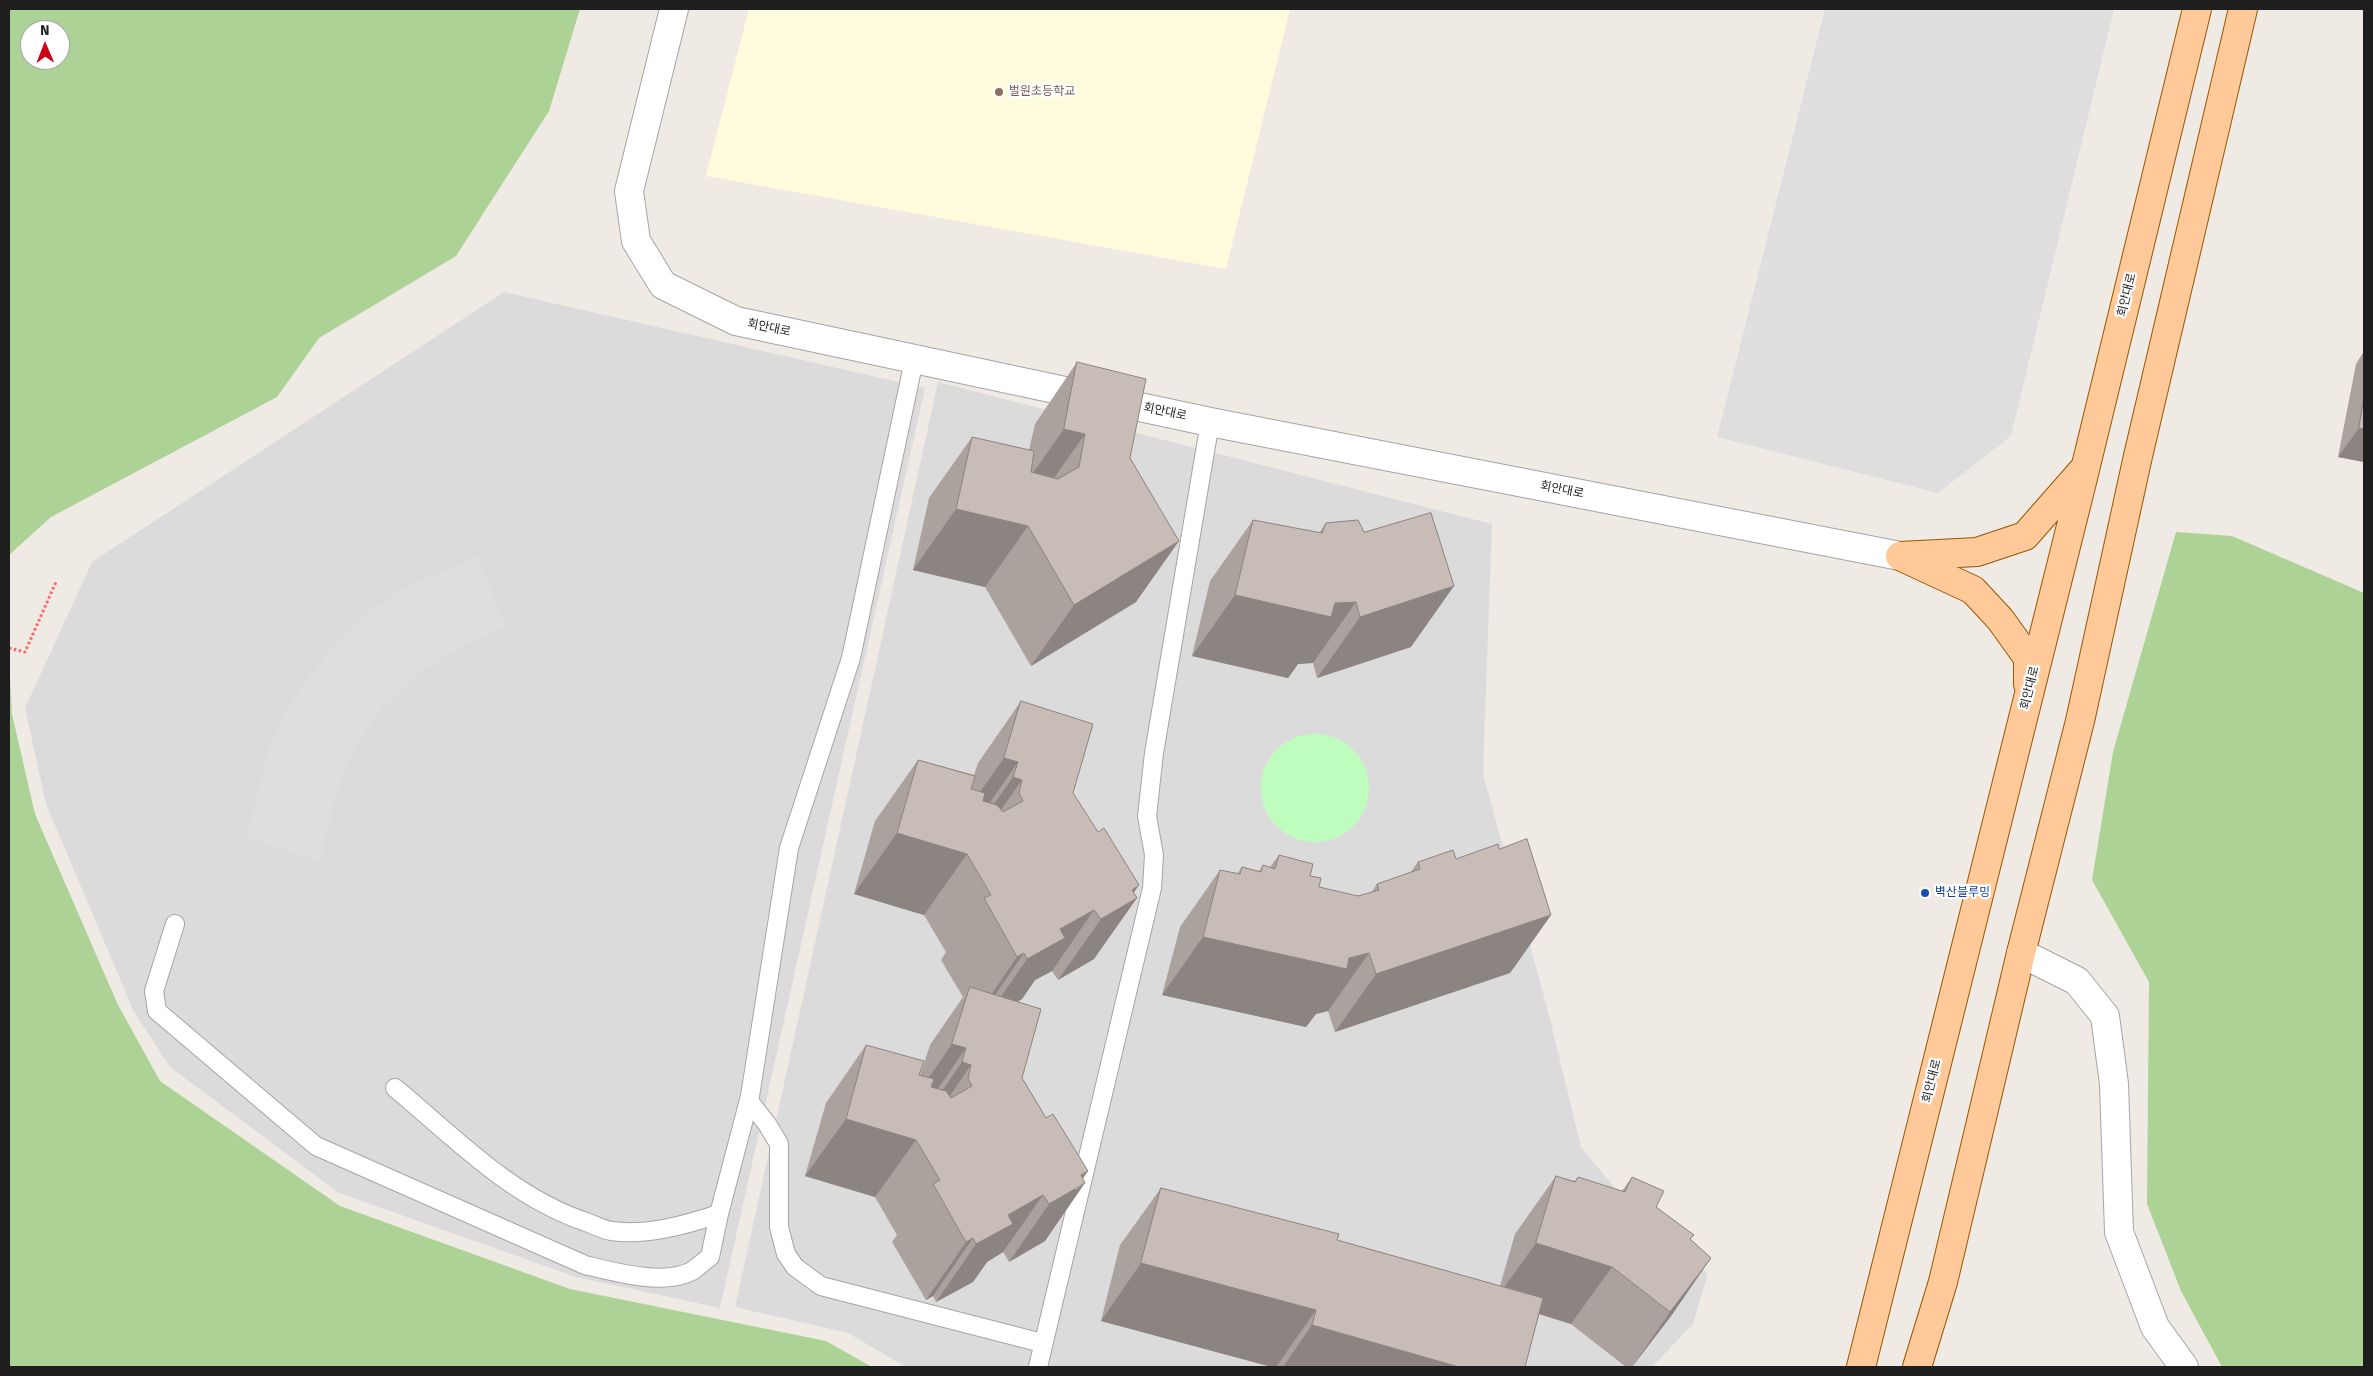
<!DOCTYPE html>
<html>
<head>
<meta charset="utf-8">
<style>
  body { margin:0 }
  #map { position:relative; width:2373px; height:1376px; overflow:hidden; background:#f0eae4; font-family:"Fira Sans",sans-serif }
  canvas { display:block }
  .frame { position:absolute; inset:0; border:10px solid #1e1e1e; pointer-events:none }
  .north { position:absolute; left:20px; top:20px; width:50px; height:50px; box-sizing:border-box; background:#fff; border:1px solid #a5a5a5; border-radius:50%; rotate:359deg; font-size:14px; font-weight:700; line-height:20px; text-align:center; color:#1e1e1e }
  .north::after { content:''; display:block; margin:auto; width:18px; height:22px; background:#cc0015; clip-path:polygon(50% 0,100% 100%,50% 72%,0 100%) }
</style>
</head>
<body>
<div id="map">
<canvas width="2373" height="1376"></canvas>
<div class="frame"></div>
<div class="north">N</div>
</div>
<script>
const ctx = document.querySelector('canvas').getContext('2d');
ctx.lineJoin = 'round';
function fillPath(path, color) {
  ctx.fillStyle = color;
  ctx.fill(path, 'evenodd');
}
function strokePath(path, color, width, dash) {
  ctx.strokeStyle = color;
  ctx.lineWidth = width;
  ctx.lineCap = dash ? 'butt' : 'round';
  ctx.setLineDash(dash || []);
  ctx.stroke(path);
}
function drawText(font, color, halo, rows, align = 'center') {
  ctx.font = font + ' "Fira Sans","Noto Sans KR",sans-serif';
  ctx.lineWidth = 4.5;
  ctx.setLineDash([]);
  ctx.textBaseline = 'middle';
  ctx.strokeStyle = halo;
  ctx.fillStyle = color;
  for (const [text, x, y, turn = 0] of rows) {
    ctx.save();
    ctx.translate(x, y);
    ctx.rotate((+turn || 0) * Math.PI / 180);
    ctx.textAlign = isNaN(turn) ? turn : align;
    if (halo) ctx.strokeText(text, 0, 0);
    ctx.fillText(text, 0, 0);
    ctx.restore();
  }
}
fillPath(new Path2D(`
  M 504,292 L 925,388 L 720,1308 L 576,1277 L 339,1193 L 170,1067 L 134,1012 L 46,804 L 25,708 L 92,562 Z
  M 938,382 L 1492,524 L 1483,774 L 1547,1007 L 1581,1147 L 1629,1205 L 1697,1251 L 1707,1277 L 1693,1324 L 1652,1367 L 906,1367 L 848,1333 L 735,1307 Z`), '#dcdbdb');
fillPath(new Path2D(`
  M 749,9 L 1290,9 L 1226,269 L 706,176 Z`), '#fffcdd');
fillPath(new Path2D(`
  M 9,9 L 580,9 L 549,111 L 456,256 L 319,338 L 277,397 L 51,517 L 9,555 ZM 30,30 L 60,30 L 60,60 L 30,60 Z
  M 2176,532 L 2232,536 L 2364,593 L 2364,1367 L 2222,1367 L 2181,1291 L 2147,1204 L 2149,982 L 2092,880 L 2113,752 Z
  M 9,659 L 12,714 L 35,814 L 118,1005 L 160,1081 L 340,1206 L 570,1289 L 826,1341 L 872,1367 L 9,1367 Z`), '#add296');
fillPath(new Path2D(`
  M1261 788a54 54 0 1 1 108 0a54 54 0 1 1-108 0Z`), '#bffdbe');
fillPath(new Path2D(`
  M 1825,9 L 2114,9 L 2011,436 L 1938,493 L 1717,437 Z
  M 478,556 L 506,627 L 466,645 L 416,675 L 379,711 L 354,750 L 346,767 L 335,799 L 320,862 L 246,837 L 267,757 L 281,719 L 305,682 L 335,643 L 373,608 L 407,587 Z`), '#dedede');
const service = new Path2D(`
  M 175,924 L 154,991 L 157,1011 L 316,1146 L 585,1265 C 614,1272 664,1286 692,1271 C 698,1267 704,1261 710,1257 L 719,1214 C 685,1225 647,1236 611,1231 C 602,1229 594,1225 586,1222 C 511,1197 454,1137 395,1088
  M 749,1101 L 767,1124 L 779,1144 L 779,1227 L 786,1254 L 795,1267 L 821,1286 L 1042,1343
  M 719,1214 L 750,1096 L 789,848 L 851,658 L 914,360
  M 1038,1367 L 1152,888 L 1154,855 L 1147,816 L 1154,753 L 1210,422`);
const minor = new Path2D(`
  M 2021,953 L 2077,981 L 2105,1016 L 2114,1084 L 2119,1232 L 2155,1327 L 2184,1367`);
const tertiary = new Path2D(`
  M 674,9 L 629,191 L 636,241 L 663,285 L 736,321 L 1210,422 L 1900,556`);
const primary = new Path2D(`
  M 1900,556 L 1977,552 L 2025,536 L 2083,470
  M 1904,558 L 1973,590 L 2000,619 L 2028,658 L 2028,684
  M 1861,1367 L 2081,486 L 2197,9
  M 1917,1367 L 1943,1282 L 2021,953 L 2080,721 L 2138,456 L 2243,9`);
strokePath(service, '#a5a5a5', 20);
strokePath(minor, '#a5a5a5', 30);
strokePath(tertiary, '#a5a5a5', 30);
strokePath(primary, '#985600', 30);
strokePath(new Path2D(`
  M 9,648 L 25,652 L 56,582`), '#ff6665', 3, [2.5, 2.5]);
strokePath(service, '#fff', 18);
strokePath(minor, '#fff', 28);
strokePath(tertiary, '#fff', 28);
strokePath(primary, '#ffc999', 28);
fillPath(new Path2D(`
  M 2364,351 L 2364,462 L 2338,457 L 2356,364 Z
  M 1077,362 L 1130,458 L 1136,602 L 1031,666 L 985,587 L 913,570 L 929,498 L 972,437 L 1029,450 L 1035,424 Z
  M 1253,520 L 1319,533 L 1326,523 L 1411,647 L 1317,678 L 1313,663 L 1298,664 L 1288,678 L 1192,656 L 1210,581 Z
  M 1021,701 L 1073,793 L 1134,893 L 1094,959 L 1058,980 L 1052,971 L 1035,980 L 1022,999 L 1017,1002 L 1022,1078 L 1082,1178 L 1045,1241 L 1009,1262 L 1003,1252 L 987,1262 L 973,1282 L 936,1302 L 933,1296 L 926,1300 L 892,1242 L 897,1235 L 875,1197 L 805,1176 L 826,1103 L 866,1045 L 920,1075 L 930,1045 L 963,997 L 941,960 L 946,952 L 924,915 L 854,894 L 875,821 L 918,760 L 974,775 L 978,763 Z
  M 1499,849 L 1551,915 L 1510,973 L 1335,1032 L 1328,1011 L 1316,1014 L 1306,1027 L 1162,995 L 1180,927 L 1220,870 L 1237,874 L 1242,867 L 1259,871 L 1263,865 L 1270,867 L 1279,855 L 1310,876 L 1319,887 L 1358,896 L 1371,893 L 1377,884 L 1410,873 L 1418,862 L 1456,859 Z
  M 1556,1176 L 1575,1181 L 1578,1177 L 1622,1191 L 1632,1177 L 1656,1207 L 1711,1258 L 1671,1316 L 1632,1367 L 1626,1367 L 1571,1324 L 1539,1314 L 1525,1367 L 1272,1367 L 1101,1321 L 1120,1245 L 1161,1188 L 1337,1240 L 1500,1286 L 1515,1234 Z`), '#aca29d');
fillPath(new Path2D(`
  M 2359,428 L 2364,429 L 2364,462 L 2338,457 Z
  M 1064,429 L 1085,434 L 1042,495 L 1021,490 Z
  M 956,509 L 1028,526 L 985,587 L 913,570 Z
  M 1179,541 L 1136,602 L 1031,666 L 1074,605 Z
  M 1454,586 L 1411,647 L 1317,678 L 1360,617 Z
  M 1235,595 L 1335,603 L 1356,602 L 1313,663 L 1298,664 L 1288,678 L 1192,656 Z
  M 1004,758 L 1018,762 L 975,824 L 961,819 Z
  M 1013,777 L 1022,780 L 979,841 L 970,838 Z
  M 897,833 L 967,854 L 924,915 L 854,894 Z
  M 1139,885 L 1126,904 L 1137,898 L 1094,959 L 1058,980 L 1101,919 L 1132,890 Z
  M 1094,910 L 1052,971 L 1035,980 L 1022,999 L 985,1020 L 1027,959 L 1060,929 Z
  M 1551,915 L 1510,973 L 1335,1032 L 1376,974 Z
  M 1203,937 L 1349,958 L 1369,953 L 1328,1011 L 1316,1014 L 1306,1027 L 1162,995 Z
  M 1024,953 L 982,1014 L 975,1018 L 1017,957 Z
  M 952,1044 L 966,1048 L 926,1106 L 912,1102 Z
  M 962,1062 L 971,1065 L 931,1123 L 922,1120 Z
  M 846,1119 L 916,1140 L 875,1197 L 805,1176 Z
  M 1088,1171 L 1075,1190 L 1085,1183 L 1045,1241 L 1009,1262 L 1049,1204 L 1081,1175 Z
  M 1043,1195 L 1003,1252 L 987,1262 L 973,1282 L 936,1302 L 976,1244 L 1008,1215 Z
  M 973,1238 L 933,1296 L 926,1300 L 966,1242 Z
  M 1536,1243 L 1612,1267 L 1571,1324 L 1495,1300 Z
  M 1711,1258 L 1671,1316 L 1632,1367 L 1670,1312 Z
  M 1141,1263 L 1316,1310 L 1276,1367 L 1272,1367 L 1101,1321 Z
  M 1312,1325 L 1459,1367 L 1283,1367 Z`), '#8c8480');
const building = new Path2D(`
  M 1077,362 L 1146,379 L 1130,458 L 1179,541 L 1074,605 L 1028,526 L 956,509 L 972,437 L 1034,451 L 1031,472 L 1058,479 L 1079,467 L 1085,434 L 1064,429 Z
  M 2364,398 L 2364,429 L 2359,428 Z
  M 1431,513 L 1454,586 L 1360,617 L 1356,602 L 1335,603 L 1331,617 L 1235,595 L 1253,520 L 1322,533 L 1326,523 L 1358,520 L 1364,532 Z
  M 1021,701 L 1093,724 L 1073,793 L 1098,832 L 1104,828 L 1139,885 L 1132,890 L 1137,898 L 1101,919 L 1094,910 L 1060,929 L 1065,938 L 1027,959 L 1024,953 L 1017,957 L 984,898 L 991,895 L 967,854 L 897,833 L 918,760 L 975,776 L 971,789 L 985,793 L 983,801 L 997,805 L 1003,812 L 1023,801 L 1019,793 L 1022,780 L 1013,777 L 1018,762 L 1004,758 Z
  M 1527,839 L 1551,915 L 1376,974 L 1369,953 L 1349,958 L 1347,969 L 1203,937 L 1220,870 L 1240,874 L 1242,867 L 1261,872 L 1263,865 L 1275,869 L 1279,855 L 1313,864 L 1310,876 L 1321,878 L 1319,887 L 1358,896 L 1379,890 L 1377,884 L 1420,869 L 1418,862 L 1453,850 L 1456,859 L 1498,844 L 1499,849 Z
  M 970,987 L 1041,1009 L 1022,1078 L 1046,1118 L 1053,1114 L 1088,1171 L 1081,1175 L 1085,1183 L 1049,1204 L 1043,1195 L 1008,1215 L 1013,1224 L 976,1244 L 973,1238 L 966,1242 L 933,1184 L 940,1180 L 916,1140 L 846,1119 L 866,1045 L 924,1061 L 919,1075 L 934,1079 L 931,1087 L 946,1091 L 951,1098 L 972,1086 L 968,1078 L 971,1065 L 962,1062 L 966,1048 L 952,1044 Z
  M 1556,1176 L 1575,1182 L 1578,1177 L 1625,1192 L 1632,1177 L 1664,1191 L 1656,1207 L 1694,1235 L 1690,1239 L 1711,1258 L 1670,1312 L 1612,1267 L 1536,1243 Z
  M 1161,1188 L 1339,1234 L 1337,1240 L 1543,1298 L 1525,1367 L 1459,1367 L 1312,1325 L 1316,1310 L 1141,1263 Z`);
fillPath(building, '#c8bcb7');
strokePath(building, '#8c8480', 1);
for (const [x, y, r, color] of [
  [999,92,5,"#8d6e63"],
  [1925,893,5,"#1a4fb4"]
]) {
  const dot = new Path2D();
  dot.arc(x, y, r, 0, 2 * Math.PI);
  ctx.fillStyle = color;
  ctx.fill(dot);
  strokePath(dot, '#fff', 2);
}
drawText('12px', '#785e54', '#fff', [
  ["벌원초등학교",1009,92]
], 'left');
drawText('12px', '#1e1e1e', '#fff', [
  ["회안대로",2127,295,-76],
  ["회안대로",769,328,12],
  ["회안대로",1165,412,12],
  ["회안대로",1562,490,11],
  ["회안대로",2030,688,-76],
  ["회안대로",1932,1081,-76]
]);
drawText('12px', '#164399', '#fff', [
  ["벽산블루밍",1935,893]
], 'left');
</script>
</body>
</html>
